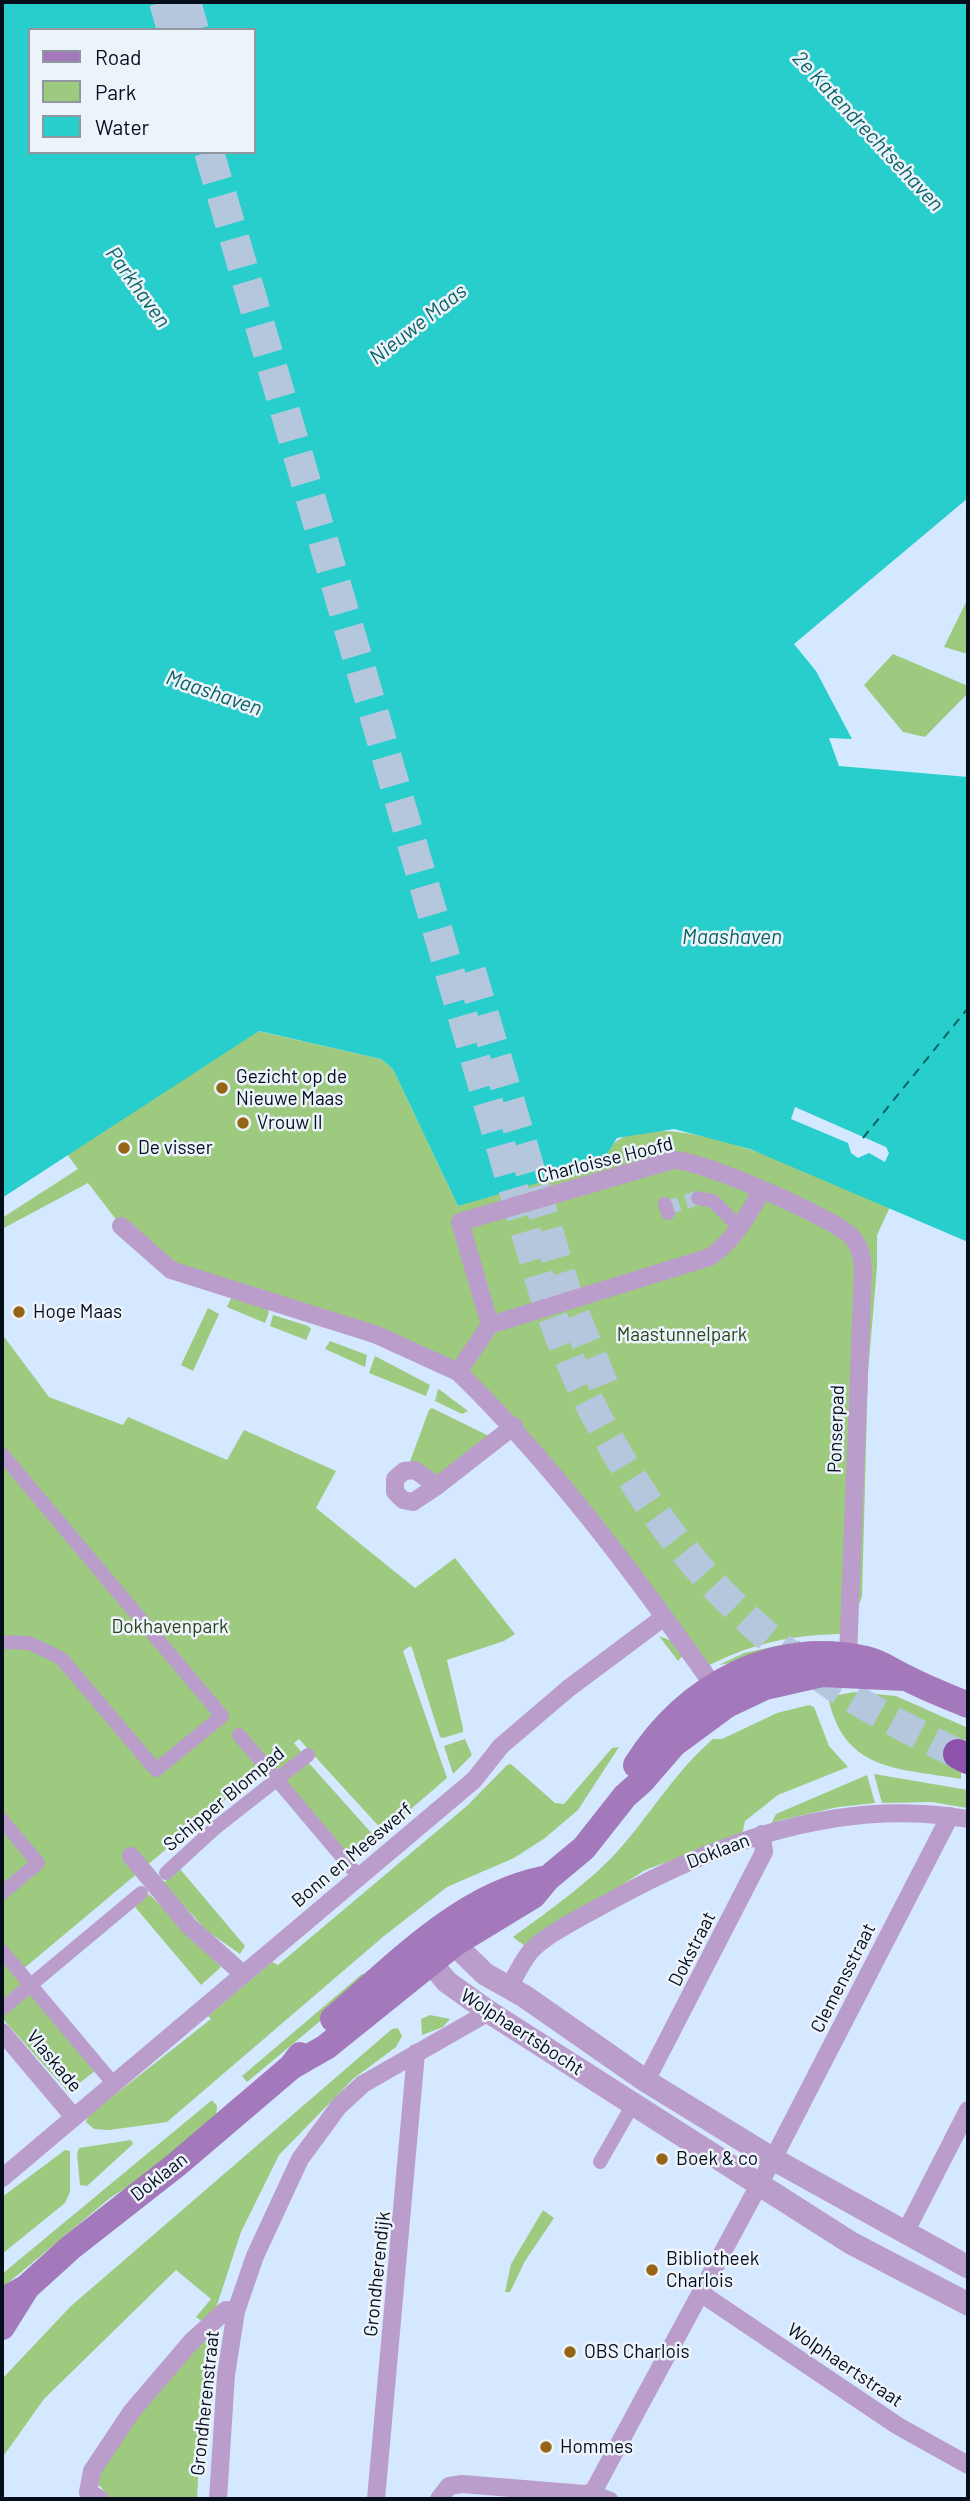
<!DOCTYPE html>
<html>
<head>
<meta charset="utf-8">
<style>
  body { margin:0 }
  #map { position:relative; width:970px; height:2501px; overflow:hidden; background:#d4e8ff; font-family:Barlow,sans-serif }
  canvas { display:block }
  .frame { position:absolute; inset:0; border:4px solid #040d1a; pointer-events:none }
  .legend { position:absolute; left:28px; top:28px; width:228px; height:126px; box-sizing:border-box; background:#edf3fb; border:2px solid #9097a1; margin:0; padding:9px 12px; list-style:none; font-size:21px; color:#040d1a }
  .legend li { display:flex; align-items:center; gap:14px; height:35px }
  .legend b { width:35px; border:2px solid #9097a1 }
</style>
</head>
<body>
<div id="map">
<canvas width="970" height="2501"></canvas>
<div class="frame"></div>
<ul class="legend">
<li><b style="height:9px;background:#a479bb"></b>Road</li>
<li><b style="height:19px;background:#9eca80"></b>Park</li>
<li><b style="height:19px;background:#28cecc"></b>Water</li>
</ul>
</div>
<script>
const ctx = document.querySelector('canvas').getContext('2d');
ctx.lineJoin = 'round';
function fillPath(path, color) {
  ctx.fillStyle = color;
  ctx.fill(path, 'evenodd');
}
function strokePath(path, color, width, dash) {
  ctx.strokeStyle = color;
  ctx.lineWidth = width;
  ctx.lineCap = dash ? 'butt' : 'round';
  ctx.setLineDash(dash || []);
  ctx.stroke(path);
}
function drawText(font, color, halo, rows, align = 'center') {
  ctx.font = font + ' Barlow,sans-serif';
  ctx.lineWidth = 5;
  ctx.setLineDash([]);
  ctx.textBaseline = 'middle';
  ctx.strokeStyle = halo;
  ctx.fillStyle = color;
  for (const [text, x, y, turn = 0] of rows) {
    ctx.save();
    ctx.translate(x, y);
    ctx.rotate((+turn || 0) * Math.PI / 180);
    ctx.textAlign = isNaN(turn) ? turn : align;
    if (halo) ctx.strokeText(text, 0, 0);
    ctx.fillText(text, 0, 0);
    ctx.restore();
  }
}
fillPath(new Path2D(`
  M 968,598 L 968,654 L 944,647 Z
  M 893,654 L 968,686 L 968,693 L 925,737 L 903,732 L 864,685 Z
  M 258,1031 L 381,1059 L 393,1069 L 458,1206 L 608,1149 C 654,1092 835,1184 890,1207 L 877,1235 L 877,1267 L 868,1372 L 862,1596 L 849,1634 C 793,1634 751,1643 702,1669 L 458,1372 L 196,1280 L 121,1226 L 88,1183 L 2,1229 L 2,1218 L 78,1169 L 67,1154 Z
  M 231,1298 L 267,1309 L 269,1312 L 265,1323 L 227,1307 Z
  M 208,1308 L 219,1314 L 193,1371 L 181,1365 Z
  M 273,1315 L 308,1326 L 311,1329 L 306,1340 L 270,1326 Z
  M 2,1334 L 49,1397 L 123,1425 L 128,1417 L 227,1460 L 244,1430 L 336,1471 L 316,1508 L 415,1588 L 455,1558 L 515,1634 L 504,1641 L 447,1660 L 463,1728 L 463,1732 L 443,1738 L 440,1737 L 412,1648 L 410,1646 L 403,1651 L 447,1778 L 384,1832 L 299,1739 L 294,1743 L 302,1753 L 278,1774 L 268,1764 L 16,1975 L 95,2071 L 68,2092 L 2,2018 Z
  M 330,1341 L 367,1355 L 365,1367 L 325,1349 Z
  M 375,1356 L 430,1385 L 426,1396 L 369,1373 Z
  M 438,1389 L 440,1390 L 468,1411 L 462,1414 L 435,1401 Z
  M 432,1408 L 489,1436 L 437,1477 L 409,1464 L 429,1410 Z
  M 659,1636 L 672,1641 L 683,1655 L 678,1661 Z
  M 800,1641 L 801,1651 L 719,1665 L 744,1653 Z
  M 854,1692 L 896,1696 L 968,1728 L 968,1737 L 961,1744 L 961,1779 C 898,1768 844,1772 828,1697 Z
  M 809,1705 L 814,1707 L 829,1746 L 848,1767 L 778,1795 L 745,1821 L 742,1835 L 645,1870 L 526,1947 L 513,1937 C 551,1909 592,1881 623,1845 C 654,1809 677,1770 713,1739 L 722,1739 L 777,1713 Z
  M 465,1739 L 472,1755 L 453,1774 L 444,1746 Z
  M 619,1747 L 578,1810 L 545,1838 L 514,1858 L 447,1887 L 384,1936 L 167,2122 L 109,2130 L 94,2129 L 86,2122 L 88,2116 L 211,2019 L 208,2016 L 272,1962 L 278,1965 L 468,1805 L 507,1765 L 511,1764 L 555,1803 L 564,1804 L 612,1748 Z
  M 308,1762 L 375,1837 L 352,1859 L 284,1783 Z
  M 874,1774 L 968,1790 L 966,1800 L 968,1808 L 931,1802 L 882,1803 Z
  M 867,1775 L 875,1803 L 838,1807 L 777,1821 L 778,1826 L 770,1826 L 776,1814 Z
  M 180,1869 L 245,1946 L 240,1954 L 206,1930 L 163,1883 Z
  M 149,1894 L 221,1967 L 201,1985 L 135,1907 Z
  M 362,1974 L 366,1974 L 366,1983 L 247,2082 L 242,2076 Z
  M 430,2015 L 450,2019 L 443,2027 L 422,2035 L 421,2019 Z
  M 398,2028 L 402,2036 L 396,2047 L 353,2079 L 279,2155 L 241,2232 L 215,2311 L 203,2322 L 196,2317 L 211,2299 L 176,2270 L 44,2399 L 2,2458 L 2,2379 L 71,2306 L 392,2029 Z
  M 212,2100 L 217,2106 L 216,2117 L 138,2180 L 110,2198 L 2,2288 L 2,2274 Z
  M 131,2140 L 133,2144 L 87,2186 L 80,2185 L 77,2154 L 79,2148 Z
  M 65,2150 L 70,2151 L 70,2192 L 65,2203 L 2,2254 L 2,2197 Z
  M 543,2210 L 554,2218 L 525,2261 L 510,2292 L 505,2292 L 511,2264 Z
  M 213,2328 L 203,2383 L 197,2499 L 111,2499 L 98,2484 C 110,2427 174,2370 213,2328 Z`), '#9eca80');
fillPath(new Path2D(`
  M 2,2 L 968,2 L 968,498 L 794,644 L 816,671 L 852,739 L 829,738 L 839,766 L 968,777 L 968,1242 L 750,1149 L 674,1129 L 617,1138 L 600,1165 L 458,1206 L 393,1069 L 381,1059 L 259,1031 L 2,1198 ZM 30,30 L 254,30 L 254,152 L 30,152 Z`), '#28cecc');
fillPath(new Path2D(`
  M 795,1107 L 886,1147 L 889,1153 L 885,1162 L 869,1153 L 858,1158 L 851,1153 L 848,1143 L 791,1119 Z`), '#d4e8ff');
strokePath(new Path2D(`
  M 863,1138 L 968,1008`), '#0a6362', 2, [9, 7]);
strokePath(new Path2D(`
  M 666,1208 L 698,1198`), '#b5c7dd', 14, [14, 7]);
strokePath(new Path2D(`
  M 164,2 L 172,30
  M 186,2 L 194,30
  M 209,152 L 543,1290 C 593,1440 687,1586 819,1676 C 863,1707 910,1730 958,1754
  M 471,971 L 568,1298 L 608,1396`), '#b5c7dd', 30, [30, 15]);
strokePath(new Path2D(`
  M 698,1198 L 713,1201 L 740,1228
  M 665,1204 L 668,1213
  M 2,1454 L 222,1716 L 156,1770 L 61,1658 L 29,1643 L 2,1642
  M 239,1735 L 359,1877
  M 2,1820 L 38,1863 L 2,1893
  M 166,1873 L 214,1829 L 308,1755
  M 2,1951 L 113,2083
  M 2,2009 L 141,1893
  M 600,2162 L 632,2106
  M 593,2492 L 611,2499`), '#ba9dca', 14);
strokePath(new Path2D(`
  M 121,1226 L 171,1270 L 377,1335 L 458,1372
  M 490,1325 L 460,1222 L 673,1160 C 702,1160 828,1216 850,1235 C 860,1244 862,1257 863,1270 L 848,1656
  M 415,1470 L 437,1486 L 413,1502 L 403,1500 L 395,1492 L 395,1479 L 404,1471 Z
  M 437,1486 L 514,1426
  M 720,1695 C 641,1583 557,1468 458,1372 L 490,1325 L 710,1257 C 734,1240 747,1217 761,1192
  M 131,1856 L 189,1926 L 243,1974
  M 509,1988 C 515,1976 522,1962 530,1952 C 545,1934 595,1910 616,1898 C 723,1839 845,1797 968,1819
  M 2,2032 L 73,2116
  M 646,2081 L 764,1852 L 762,1834
  M 2,2178 L 474,1780 L 501,1746 L 569,1688 L 664,1617
  M 905,2233 L 968,2110
  M 702,2294 L 898,2426 L 968,2465
  M 100,2499 L 88,2492 L 92,2471 L 132,2411 L 191,2342 L 226,2310 L 236,2311
  M 218,2499 L 226,2375 L 236,2311 L 255,2256 L 300,2159 L 339,2106 L 363,2084 L 489,2012
  M 376,2499 L 416,2053
  M 439,2499 L 449,2486 L 462,2484 L 585,2494 L 593,2492 L 773,2159 L 950,1816`), '#ba9dca', 18);
strokePath(new Path2D(`
  M 968,2267 L 773,2159 L 646,2081 L 524,1996 L 485,1974 L 454,1944 L 427,1939 L 430,1962 L 447,1982 L 489,2012 L 851,2243 L 968,2304`), '#ba9dca', 23);
strokePath(new Path2D(`
  M 636,1765 C 685,1687 772,1638 866,1659 C 880,1662 892,1671 905,1677 C 925,1688 947,1696 968,1705
  M 333,2019 C 395,1966 460,1896 543,1879
  M 291,2067 L 326,2047 L 454,1944 L 533,1896 L 548,1878 L 584,1848 L 625,1796 L 642,1781 L 674,1744 L 727,1705 L 765,1687 L 822,1674 L 905,1678
  M 2,2301 L 27,2287 L 70,2248 L 176,2165 L 291,2067 L 300,2055
  M 2,2327 L 27,2287`), '#a479bb', 26);
strokePath(new Path2D(`
  M 958,1754 L 968,1759`), '#8d52aa', 30);
for (const [x, y, r, color] of [
  [222,1088,7,"#956415"],
  [243,1123,7,"#956415"],
  [124,1148,7,"#956415"],
  [19,1312,7,"#956415"],
  [662,2159,7,"#956415"],
  [652,2270,7,"#956415"],
  [570,2352,7,"#956415"],
  [546,2447,7,"#956415"]
]) {
  const dot = new Path2D();
  dot.arc(x, y, r, 0, 2 * Math.PI);
  ctx.fillStyle = color;
  ctx.fill(dot);
  strokePath(dot, '#edf3fb', 2.5);
}
drawText('19px', '#040d1a', '#edf3fb', [
  ["Gezicht op de",236,1077],
  ["Nieuwe Maas",236,1099],
  ["Vrouw II",257,1123],
  ["De visser",138,1148],
  ["Hoge Maas",33,1312],
  ["Boek & co",676,2159],
  ["Bibliotheek",666,2259],
  ["Charlois",666,2281],
  ["OBS Charlois",584,2352],
  ["Hommes",560,2447]
], 'left');
drawText('19px', '#040d1a', '#edf3fb', [
  ["Charloisse Hoofd",605,1160,-14],
  ["Ponserpad",836,1429,-88],
  ["Schipper Blompad",224,1799,-40],
  ["Doklaan",718,1851,-21],
  ["Bonn en Meeswerf",352,1855,-40],
  ["Dokstraat",692,1949,-63],
  ["Clemensstraat",843,1978,-63],
  ["Wolphaertsbocht",522,2032,33],
  ["Vlaskade",54,2061,50],
  ["Doklaan",159,2177,-38],
  ["Grondherendijk",377,2274,-84],
  ["Wolphaertstraat",845,2365,34],
  ["Grondherenstraat",205,2403,-84]
]);
drawText('19px', '#2c4418', '#edf3fb', [
  ["Maastunnelpark",682,1335],
  ["Dokhavenpark",170,1627]
]);
drawText('italic 21px', '#0a6362', '#edf3fb', [
  ["2e Katendrechtsehaven",868,131,47],
  ["Parkhaven",138,287,54],
  ["Nieuwe Maas",418,324,-38],
  ["Maashaven",214,693,19],
  ["Maashaven",732,937]
]);
</script>
</body>
</html>
